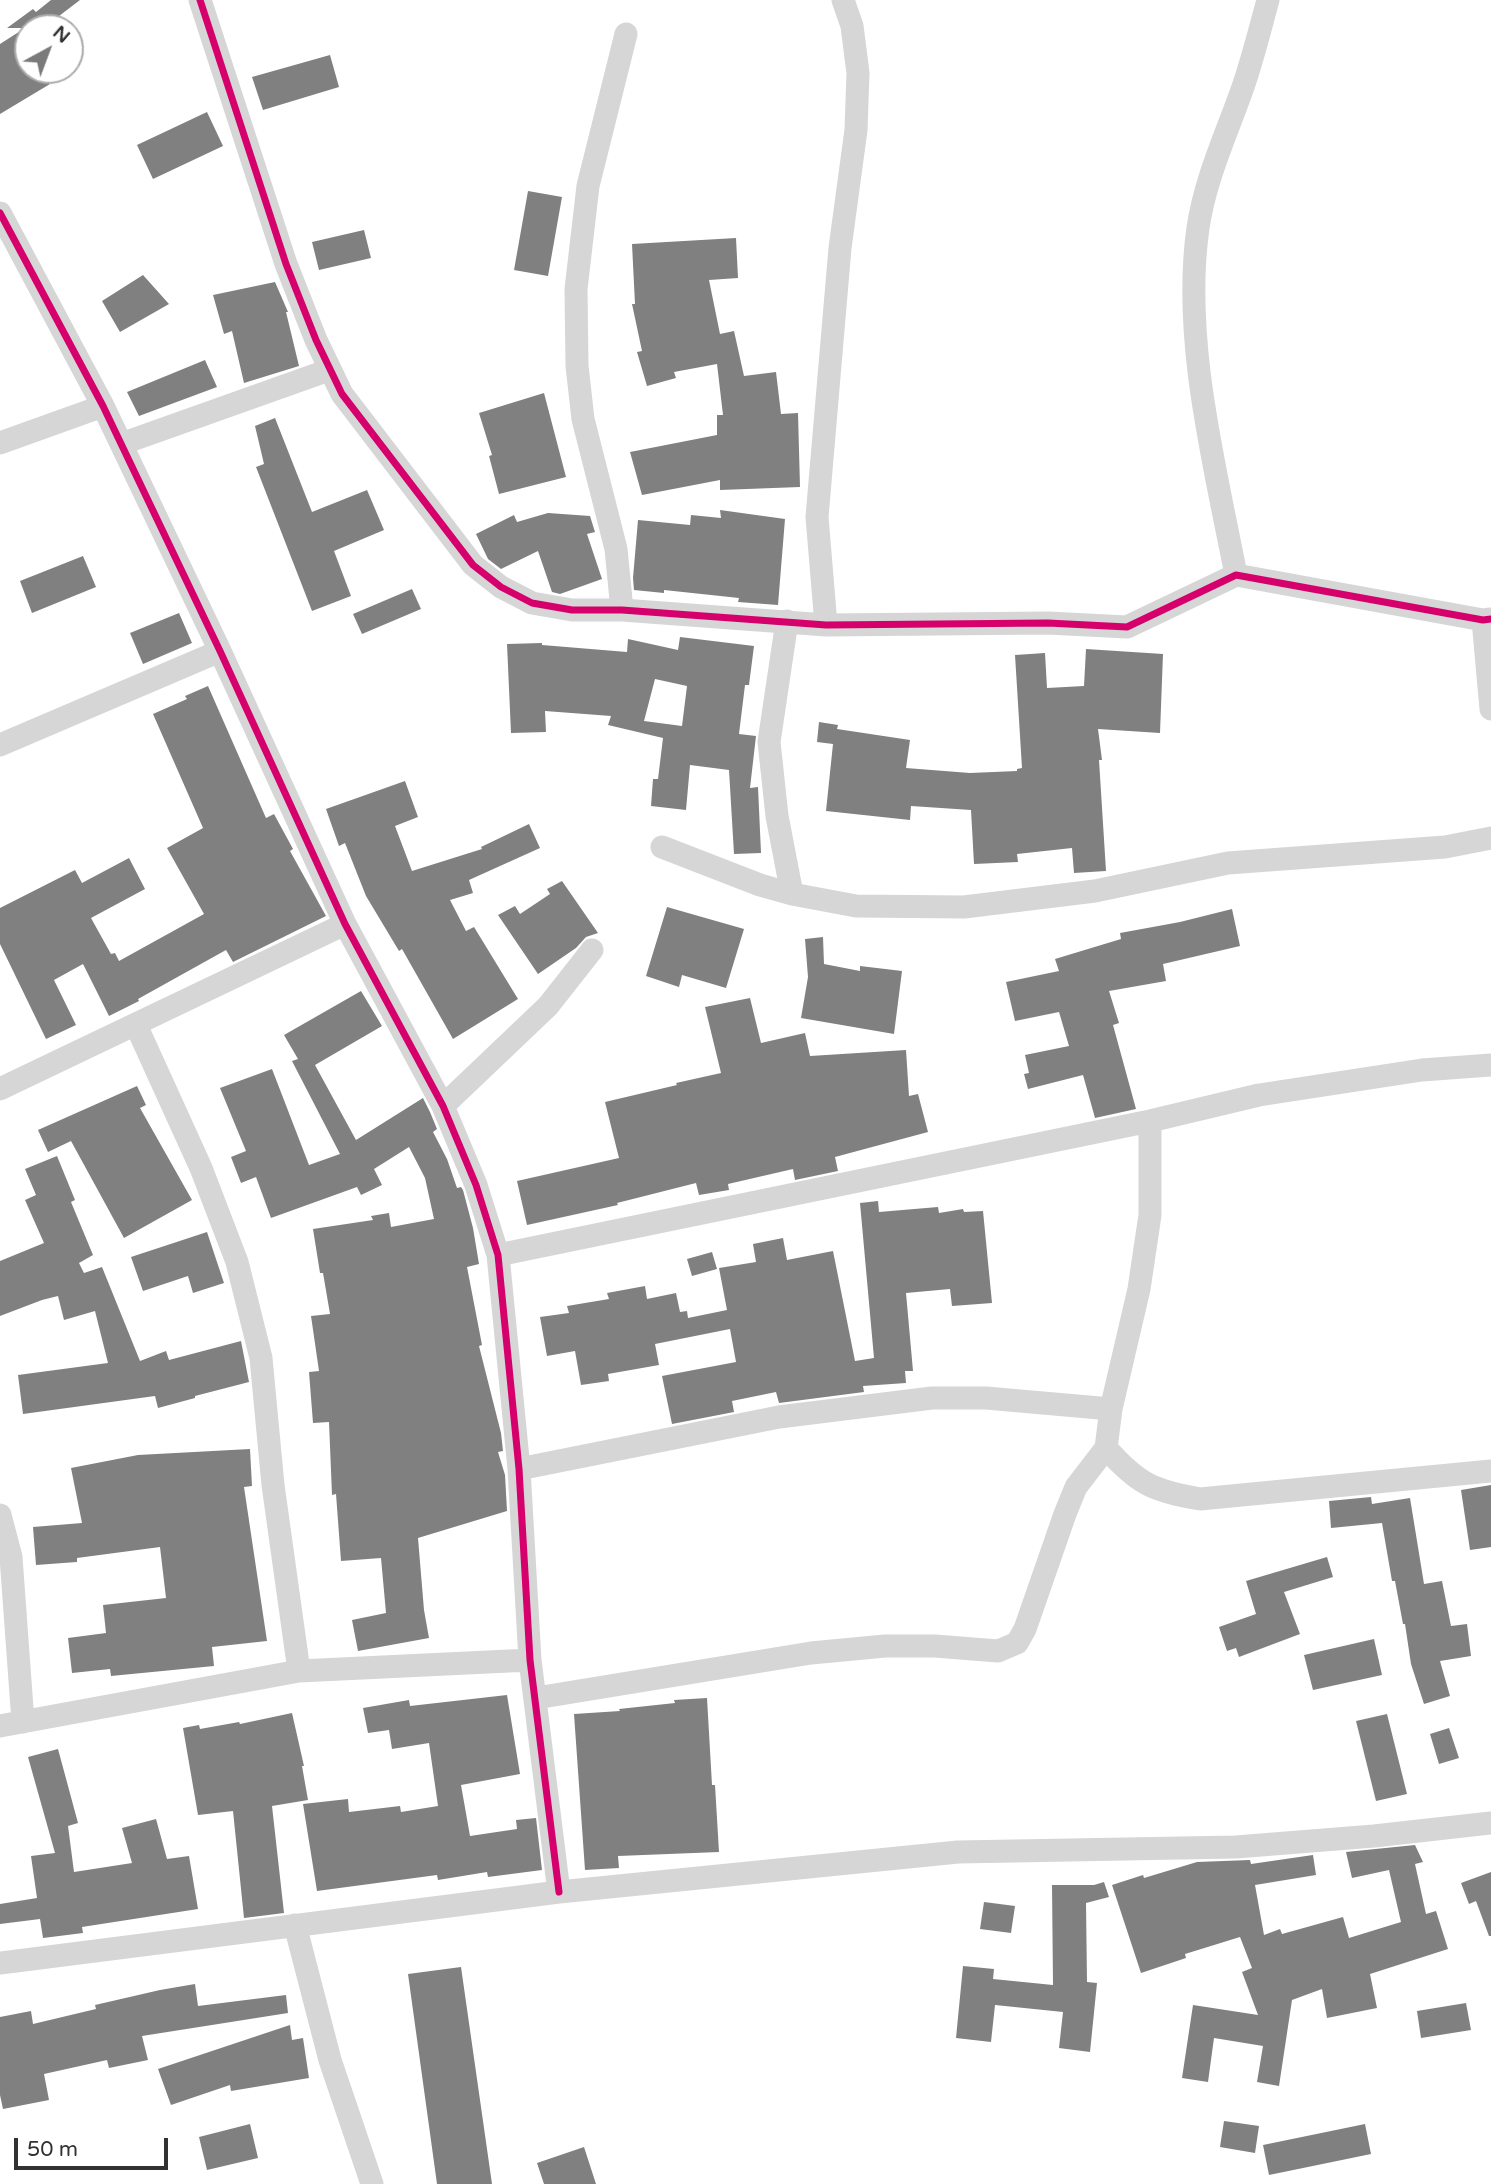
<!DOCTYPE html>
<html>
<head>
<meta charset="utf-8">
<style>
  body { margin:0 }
  #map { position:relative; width:1491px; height:2184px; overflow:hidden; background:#fff; font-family:"Varela Round",sans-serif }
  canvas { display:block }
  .north { position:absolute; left:14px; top:14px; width:70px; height:70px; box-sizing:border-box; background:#fff; border:2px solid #adadad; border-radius:50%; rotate:41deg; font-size:19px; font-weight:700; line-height:28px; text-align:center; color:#323232 }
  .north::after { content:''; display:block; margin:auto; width:24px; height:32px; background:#7a7a7a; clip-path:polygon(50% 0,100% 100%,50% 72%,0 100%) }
  .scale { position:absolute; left:14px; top:2138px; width:154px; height:32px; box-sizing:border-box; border:4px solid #323232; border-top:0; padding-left:9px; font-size:21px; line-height:24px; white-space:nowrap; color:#323232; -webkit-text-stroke:5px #fff; paint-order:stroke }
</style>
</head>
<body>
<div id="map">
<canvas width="1491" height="2184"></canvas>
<div class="north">N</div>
<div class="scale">50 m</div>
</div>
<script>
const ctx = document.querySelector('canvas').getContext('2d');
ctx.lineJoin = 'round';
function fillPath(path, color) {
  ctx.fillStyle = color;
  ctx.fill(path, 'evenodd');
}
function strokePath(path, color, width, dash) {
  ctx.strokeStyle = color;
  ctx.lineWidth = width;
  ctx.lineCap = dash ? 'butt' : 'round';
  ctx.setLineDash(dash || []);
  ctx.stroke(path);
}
fillPath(new Path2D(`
  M 51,0 L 80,0 L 46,26 L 47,28 L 28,28 L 28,70 L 64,70 L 48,82 L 50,84 L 0,114 L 0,44 L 25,28 L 7,28 L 33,9 L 36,12 Z
  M 330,55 L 339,87 L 263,110 L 252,77 Z
  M 207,112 L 223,146 L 153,179 L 137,145 Z
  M 528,191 L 562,197 L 548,276 L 514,270 Z
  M 364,230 L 371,258 L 319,270 L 312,242 Z
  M 736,238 L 738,278 L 709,280 L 720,334 L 734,331 L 744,376 L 776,372 L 781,414 L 798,413 L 800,487 L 720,490 L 720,480 L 642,495 L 630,452 L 717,435 L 717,415 L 723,415 L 717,364 L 674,372 L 676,378 L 647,386 L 637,352 L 642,351 L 632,304 L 635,304 L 632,244 Z
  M 143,275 L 169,304 L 120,332 L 102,301 Z
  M 275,282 L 288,312 L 286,312 L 299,366 L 244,383 L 232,331 L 224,334 L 213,295 Z
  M 205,360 L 217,387 L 139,416 L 127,392 Z
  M 544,393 L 566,477 L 499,494 L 489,456 L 492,455 L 479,413 Z
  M 275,418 L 312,512 L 367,490 L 384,530 L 334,551 L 351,596 L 312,611 L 256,467 L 264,464 L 255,426 Z
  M 720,510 L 785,519 L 778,605 L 738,602 L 739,598 L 664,590 L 664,593 L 634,590 L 633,578 L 638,520 L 690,525 L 691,515 L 721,518 Z
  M 548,513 L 590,516 L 595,532 L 587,534 L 602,579 L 560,594 L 552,592 L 538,551 L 501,569 L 488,559 L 476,534 L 514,515 L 517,522 Z
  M 83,556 L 96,587 L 32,613 L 20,581 Z
  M 412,589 L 421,609 L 362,634 L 353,614 Z
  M 179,613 L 192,643 L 143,664 L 130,633 Z
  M 680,637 L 754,646 L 749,685 L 745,685 L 739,734 L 756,736 L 750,788 L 758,787 L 761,853 L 734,854 L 729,770 L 690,765 L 686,810 L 651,806 L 653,779 L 658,779 L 663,738 L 608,725 L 611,716 L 545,711 L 546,732 L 511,733 L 507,644 L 542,643 L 542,645 L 627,652 L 628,639 L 678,650 ZM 655,679 L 687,686 L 682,726 L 644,721 Z
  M 1086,649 L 1163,654 L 1160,733 L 1098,729 L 1102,760 L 1099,760 L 1106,871 L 1074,873 L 1072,848 L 1017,854 L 1018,862 L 974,864 L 971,810 L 911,806 L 910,820 L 826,811 L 833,744 L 817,742 L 819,722 L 838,725 L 837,729 L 910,740 L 906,768 L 970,773 L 1017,771 L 1017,769 L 1022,768 L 1015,655 L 1045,653 L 1047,688 L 1084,686 Z
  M 208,686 L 266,818 L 274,814 L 293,849 L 290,851 L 326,916 L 233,962 L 226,950 L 138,999 L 139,1001 L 109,1016 L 83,964 L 54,980 L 76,1025 L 46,1039 L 0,944 L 0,908 L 75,870 L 82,883 L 129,858 L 145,889 L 91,918 L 111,954 L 115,953 L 119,961 L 204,914 L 167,848 L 203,828 L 153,714 L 187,699 L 185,696 Z
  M 405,781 L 418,817 L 395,826 L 412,871 L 482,849 L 481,847 L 529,824 L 540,848 L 469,880 L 473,893 L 450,900 L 466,931 L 474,927 L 518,999 L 453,1039 L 402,949 L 399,951 L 366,896 L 345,843 L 339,846 L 326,809 Z
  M 562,881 L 598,933 L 586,937 L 576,948 L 538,974 L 498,915 L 515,906 L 520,914 L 550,894 L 547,889 Z
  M 667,907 L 744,929 L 726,988 L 682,975 L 679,987 L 646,976 Z
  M 1232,909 L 1240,946 L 1163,964 L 1166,981 L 1109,991 L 1119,1023 L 1113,1025 L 1136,1109 L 1095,1118 L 1083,1075 L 1028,1089 L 1024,1074 L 1029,1073 L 1025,1055 L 1069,1046 L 1059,1012 L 1015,1021 L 1006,982 L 1059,971 L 1055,959 L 1121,939 L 1120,933 L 1180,922 Z
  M 823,937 L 824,964 L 860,971 L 860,966 L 902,971 L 894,1034 L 801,1018 L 808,977 L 805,939 Z
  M 361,991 L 382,1026 L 315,1065 L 356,1140 L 423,1098 L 430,1112 L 437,1129 L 433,1132 L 447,1159 L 457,1188 L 461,1187 L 463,1190 L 473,1228 L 479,1264 L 467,1267 L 482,1345 L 479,1346 L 501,1433 L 503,1451 L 498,1452 L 505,1475 L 507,1511 L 418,1538 L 424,1610 L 429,1638 L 358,1651 L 352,1620 L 386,1613 L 381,1558 L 341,1561 L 336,1494 L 332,1495 L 329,1422 L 313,1423 L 309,1372 L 319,1371 L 311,1316 L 330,1314 L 323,1273 L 320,1273 L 313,1229 L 373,1220 L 371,1216 L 389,1213 L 391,1227 L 434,1219 L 425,1178 L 409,1147 L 374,1169 L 382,1185 L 361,1195 L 357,1187 L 271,1218 L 256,1177 L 241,1183 L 231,1157 L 246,1151 L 220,1088 L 272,1069 L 309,1165 L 340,1154 L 292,1061 L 298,1059 L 284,1035 Z
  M 750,998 L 761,1043 L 805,1033 L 810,1056 L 906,1050 L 909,1096 L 918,1094 L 928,1132 L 835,1157 L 838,1171 L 795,1180 L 793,1169 L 728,1184 L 729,1190 L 699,1195 L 696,1183 L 617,1203 L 618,1205 L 527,1225 L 517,1181 L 619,1158 L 605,1102 L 677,1085 L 676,1083 L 721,1073 L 705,1007 Z
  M 137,1086 L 146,1105 L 140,1108 L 192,1200 L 124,1238 L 71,1141 L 48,1152 L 38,1130 Z
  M 57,1156 L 75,1200 L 71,1202 L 93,1255 L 79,1263 L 84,1273 L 102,1267 L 140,1361 L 166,1351 L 169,1360 L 241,1341 L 249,1382 L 195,1396 L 195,1398 L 158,1408 L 155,1396 L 23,1414 L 18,1375 L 108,1363 L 95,1311 L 64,1320 L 58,1296 L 42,1300 L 0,1316 L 0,1261 L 44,1243 L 25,1200 L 36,1195 L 25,1169 Z
  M 878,1201 L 879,1212 L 938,1207 L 939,1213 L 963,1209 L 964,1212 L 983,1211 L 992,1303 L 952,1306 L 950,1289 L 906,1293 L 913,1371 L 905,1371 L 906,1383 L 863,1386 L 864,1392 L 779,1403 L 776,1392 L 732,1401 L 734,1412 L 672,1424 L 662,1376 L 736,1362 L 730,1329 L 655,1344 L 659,1365 L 608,1374 L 609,1381 L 581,1385 L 575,1351 L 547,1356 L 540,1317 L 569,1313 L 567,1306 L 609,1299 L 607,1293 L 645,1286 L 647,1299 L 676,1293 L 680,1312 L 687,1311 L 688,1318 L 727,1310 L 719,1268 L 756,1262 L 753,1244 L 783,1238 L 787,1260 L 833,1251 L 855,1361 L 874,1358 L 860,1203 Z
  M 207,1232 L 224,1283 L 193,1293 L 188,1276 L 143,1291 L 131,1257 Z
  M 712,1252 L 717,1269 L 692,1276 L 687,1259 Z
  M 250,1449 L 252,1486 L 244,1487 L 267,1641 L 212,1647 L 214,1666 L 111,1676 L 110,1669 L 72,1673 L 68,1638 L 106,1633 L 103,1605 L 166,1598 L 160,1547 L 77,1558 L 77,1562 L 36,1565 L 33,1527 L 82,1523 L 71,1468 L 138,1455 Z
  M 1491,1485 L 1491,1547 L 1470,1550 L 1461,1490 Z
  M 1371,1497 L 1372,1504 L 1410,1498 L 1424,1584 L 1442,1581 L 1451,1626 L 1467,1624 L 1471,1656 L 1440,1661 L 1450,1696 L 1424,1704 L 1411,1664 L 1405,1624 L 1403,1624 L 1395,1581 L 1392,1581 L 1382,1523 L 1331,1528 L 1329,1501 Z
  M 1327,1557 L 1333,1577 L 1284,1592 L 1300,1634 L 1239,1657 L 1236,1648 L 1227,1651 L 1219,1627 L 1256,1614 L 1246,1581 Z
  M 1374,1639 L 1382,1675 L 1313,1690 L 1304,1655 Z
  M 507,1695 L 520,1774 L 461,1785 L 470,1836 L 517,1829 L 516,1820 L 536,1818 L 542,1870 L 488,1877 L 487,1872 L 438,1880 L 437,1875 L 317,1891 L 303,1804 L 348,1799 L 349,1812 L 400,1806 L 401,1812 L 438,1806 L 429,1743 L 392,1749 L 389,1730 L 368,1733 L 363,1708 L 409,1700 L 410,1706 Z
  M 707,1698 L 712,1785 L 715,1785 L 719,1852 L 618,1856 L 619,1868 L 585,1870 L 574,1714 L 620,1711 L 619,1709 L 675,1703 L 674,1700 Z
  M 292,1713 L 304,1766 L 302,1766 L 308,1800 L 272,1806 L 284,1913 L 244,1918 L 233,1811 L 198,1815 L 183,1728 L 199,1725 L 200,1729 L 239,1722 L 240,1724 Z
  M 1387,1714 L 1407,1794 L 1376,1801 L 1356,1721 Z
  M 1449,1728 L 1459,1758 L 1439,1764 L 1430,1734 Z
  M 58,1749 L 78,1823 L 68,1826 L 74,1872 L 132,1863 L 122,1828 L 156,1819 L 167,1859 L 189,1856 L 198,1909 L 82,1927 L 83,1933 L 43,1938 L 40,1919 L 0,1924 L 0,1904 L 37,1898 L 31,1856 L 55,1853 L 28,1757 Z
  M 1415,1845 L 1423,1862 L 1415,1864 L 1426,1914 L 1436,1911 L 1448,1949 L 1370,1974 L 1377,2008 L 1327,2018 L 1322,1989 L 1292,2000 L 1279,2086 L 1257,2082 L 1263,2046 L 1214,2038 L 1208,2082 L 1182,2078 L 1193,2005 L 1258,2015 L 1242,1972 L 1252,1968 L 1240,1937 L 1185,1954 L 1186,1958 L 1141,1973 L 1112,1885 L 1143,1875 L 1144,1878 L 1197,1862 L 1250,1860 L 1251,1864 L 1313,1855 L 1316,1875 L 1255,1885 L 1264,1935 L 1280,1929 L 1282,1934 L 1343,1917 L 1349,1938 L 1401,1922 L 1389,1870 L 1352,1878 L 1346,1852 Z
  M 1491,1872 L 1491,1936 L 1489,1936 L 1476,1901 L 1469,1904 L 1461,1883 Z
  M 1104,1882 L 1109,1897 L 1086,1903 L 1087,1982 L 1097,1983 L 1090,2052 L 1059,2048 L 1063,2012 L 995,2005 L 991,2042 L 956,2038 L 963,1966 L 994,1969 L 993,1979 L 1053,1985 L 1052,1885 L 1094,1885 Z
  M 984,1902 L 1015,1906 L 1011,1933 L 980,1929 Z
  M 461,1967 L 492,2184 L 437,2184 L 408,1974 Z
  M 195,1984 L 198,2006 L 286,1995 L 288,2013 L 142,2036 L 148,2060 L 109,2068 L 107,2060 L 44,2074 L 49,2100 L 3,2109 L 0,2095 L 0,2017 L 31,2011 L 33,2024 L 96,2009 L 95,2005 L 160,1990 Z
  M 1466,2003 L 1471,2030 L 1421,2038 L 1417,2011 Z
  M 290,2025 L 292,2040 L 303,2038 L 309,2078 L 231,2091 L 230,2085 L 171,2105 L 158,2069 Z
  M 1224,2121 L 1259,2126 L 1255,2153 L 1220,2147 Z
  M 250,2124 L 258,2158 L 207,2170 L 199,2137 Z
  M 1365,2124 L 1371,2154 L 1269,2175 L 1263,2145 Z
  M 584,2147 L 596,2184 L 544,2184 L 537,2163 Z`), '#808080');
strokePath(new Path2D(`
  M 200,0 L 286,264 L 316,340 L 342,394 L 473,565 L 501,587 L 532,603 L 572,610 L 622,610 L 826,625 L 1048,623 L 1127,627 L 1236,575 L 1483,620 L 1491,619
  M 0,213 L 103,406 L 220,651 L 345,924 L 443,1106 L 476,1185 L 498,1255 L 519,1469 L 530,1660 L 559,1892
  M 0,443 L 103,406
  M 121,444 L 329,370
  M 1236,575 C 1215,466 1182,339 1198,228 C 1205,179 1227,133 1243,87 C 1253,58 1260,29 1268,0
  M 622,610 L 616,549 L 583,419 L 577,366 L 576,289 L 588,186 L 626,34
  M 1483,620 L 1491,709
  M 787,621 L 769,742 L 777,816 L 792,894
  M 826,625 L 817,517 L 840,248 L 856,130 L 858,73 L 852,26 L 843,0
  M 0,745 L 220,651
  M 662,847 L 760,885 L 792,894 L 856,906 L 964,907 L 1095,891 L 1228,863 L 1445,847 L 1491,838
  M 136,1025 L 201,1168 L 237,1262 L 261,1358 L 273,1485 L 299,1671
  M 0,1089 L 345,924
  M 443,1106 L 548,1006 L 592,950
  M 498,1255 L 1150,1121 L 1259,1095 L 1422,1070 L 1491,1065
  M 1106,1448 C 1138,1484 1153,1491 1200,1499 L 1491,1471
  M 519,1469 L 779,1417 L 932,1398 L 986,1398 L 1111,1409
  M 0,1515 L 11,1557 L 23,1722
  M 536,1698 L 811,1653 L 885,1646 L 935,1646 L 998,1651 L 1017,1643 L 1025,1629 L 1065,1514 L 1076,1487 L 1106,1448 L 1111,1409 L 1139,1289 L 1150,1215 L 1150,1121
  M 0,1726 L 299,1671 L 530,1660
  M 295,1925 L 330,2060 L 372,2184
  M 0,1963 L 559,1892 L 958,1852 L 1236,1847 L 1374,1836 L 1491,1823`), '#d6d6d6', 23);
strokePath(new Path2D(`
  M 200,0 L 286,264 L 316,340 L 342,394 L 473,565 L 501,587 L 532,603 L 572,610 L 622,610 L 826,625 L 1048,623 L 1127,627 L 1236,575 L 1483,620 L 1491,619
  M 0,213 L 103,406 L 220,651 L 345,924 L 443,1106 L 476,1185 L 498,1255 L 519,1469 L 530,1660 L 559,1892`), '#d6006c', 7);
</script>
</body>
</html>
